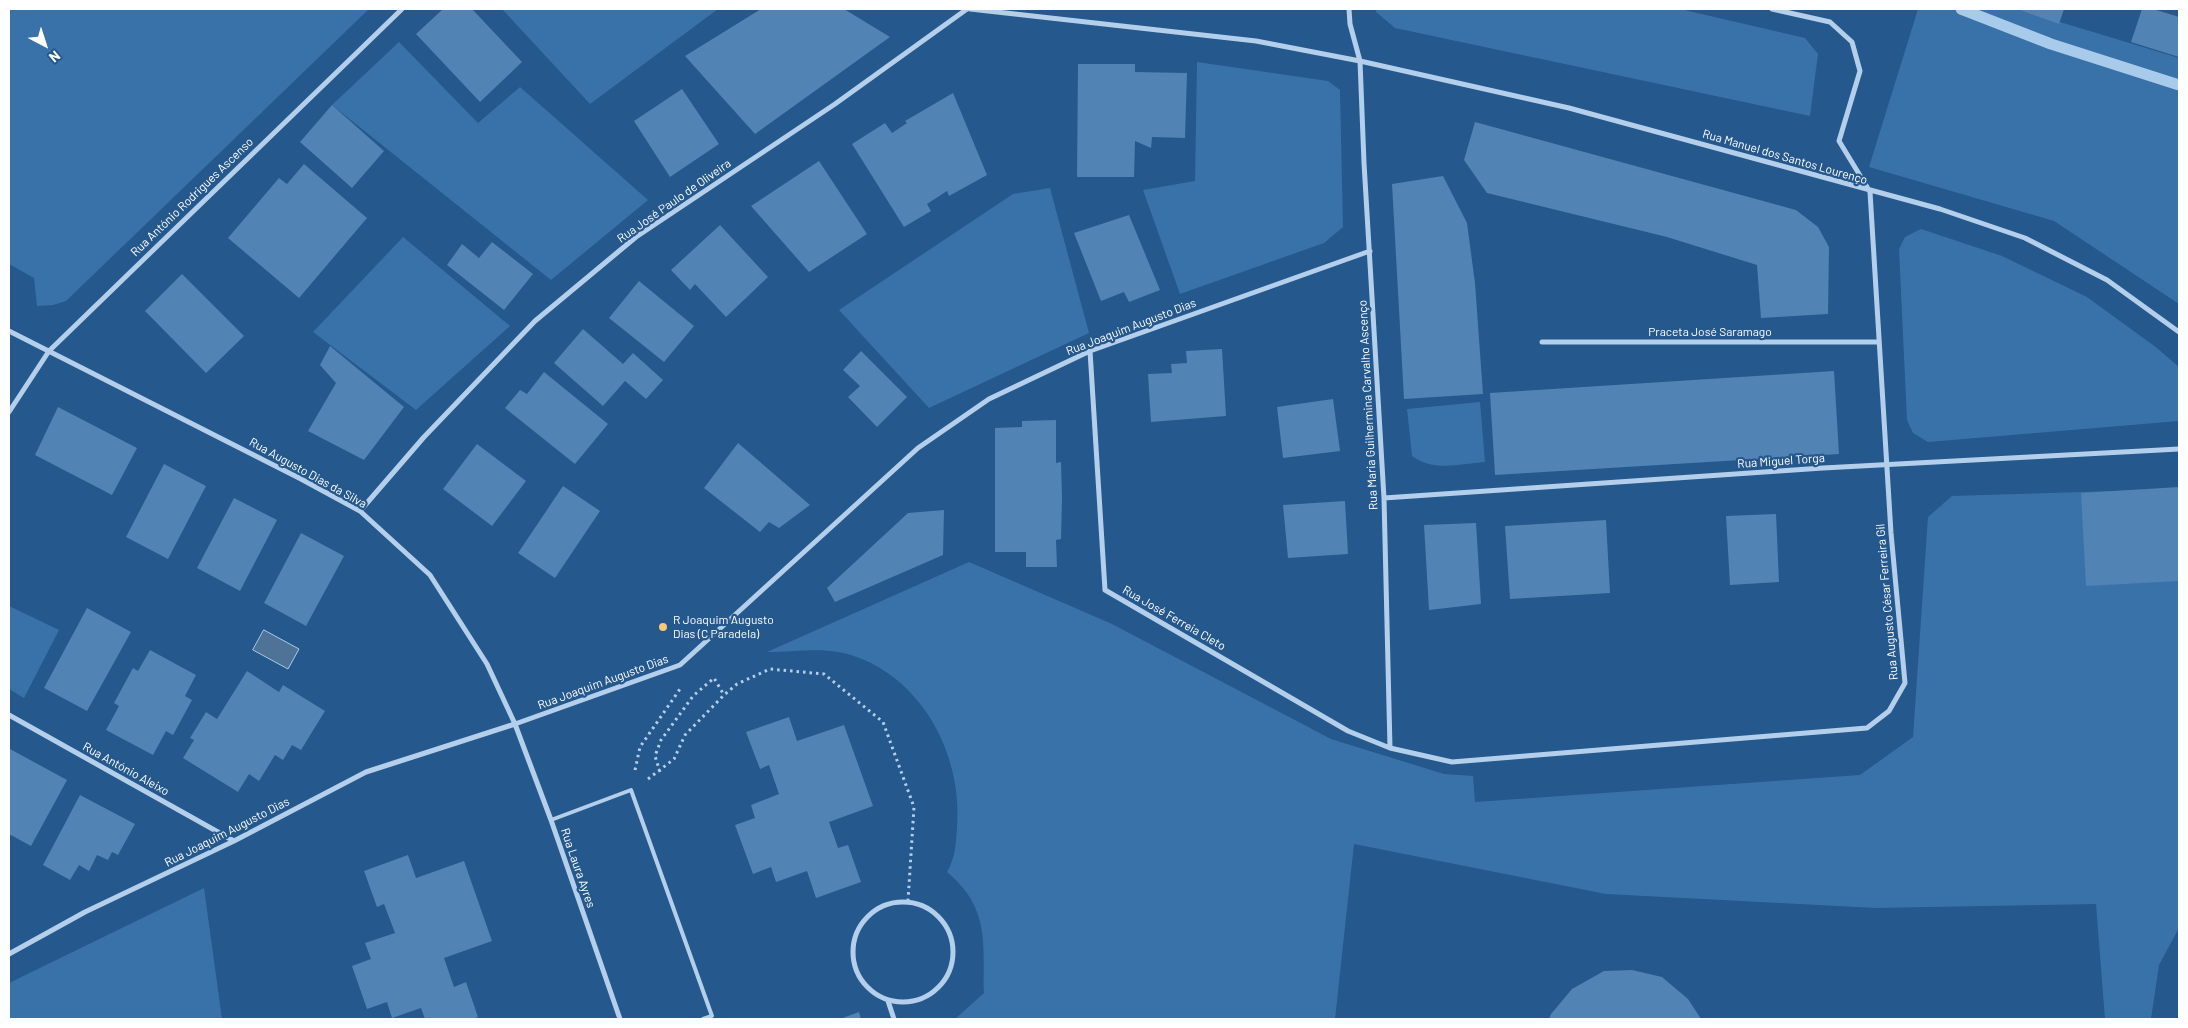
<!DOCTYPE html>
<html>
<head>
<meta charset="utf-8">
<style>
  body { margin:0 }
  #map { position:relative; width:2188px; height:1028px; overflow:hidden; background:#25588c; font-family:Barlow,sans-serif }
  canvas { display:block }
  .frame { position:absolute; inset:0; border:10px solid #fff; pointer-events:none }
  .north { position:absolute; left:20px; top:20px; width:50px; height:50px; -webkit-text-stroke:4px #25588c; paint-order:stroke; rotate:140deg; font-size:14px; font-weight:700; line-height:20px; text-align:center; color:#fff }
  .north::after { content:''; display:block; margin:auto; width:18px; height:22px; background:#fff; clip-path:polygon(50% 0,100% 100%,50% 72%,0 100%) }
</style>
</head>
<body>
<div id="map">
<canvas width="2188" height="1028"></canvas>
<div class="frame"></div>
<div class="north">N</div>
</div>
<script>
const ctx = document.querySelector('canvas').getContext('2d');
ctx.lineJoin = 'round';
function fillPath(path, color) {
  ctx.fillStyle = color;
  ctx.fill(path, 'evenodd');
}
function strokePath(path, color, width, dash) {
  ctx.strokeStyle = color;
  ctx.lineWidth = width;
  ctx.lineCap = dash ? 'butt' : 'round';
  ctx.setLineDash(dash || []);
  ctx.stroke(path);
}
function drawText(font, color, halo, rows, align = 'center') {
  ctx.font = font + ' Barlow,sans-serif';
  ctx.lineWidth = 4.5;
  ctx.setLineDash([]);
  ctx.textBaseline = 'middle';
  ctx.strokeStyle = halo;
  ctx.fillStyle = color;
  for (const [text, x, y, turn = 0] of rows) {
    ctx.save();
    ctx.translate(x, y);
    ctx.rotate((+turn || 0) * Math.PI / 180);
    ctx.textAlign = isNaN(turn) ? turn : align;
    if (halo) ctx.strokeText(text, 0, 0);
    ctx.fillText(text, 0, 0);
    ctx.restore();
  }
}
fillPath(new Path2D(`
  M 9,9 L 369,9 L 66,301 L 53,305 L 37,306 L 34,278 L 9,264 Z
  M 502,9 L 718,9 L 590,104 Z
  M 1377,9 L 1680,9 L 1805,38 L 1818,54 L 1810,116 L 1395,28 L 1376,12 Z
  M 1918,9 L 2017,9 L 2179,58 L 2179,304 L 2054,221 L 1869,167 Z
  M 399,42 L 478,123 L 520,87 L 648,200 L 551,280 L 332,105 Z
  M 1197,62 L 1328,81 L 1340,90 L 1343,227 L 1324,243 L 1180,294 L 1143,190 L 1195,181 Z
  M 1050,188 L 1089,333 L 929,408 L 839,310 L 1013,194 Z
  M 1921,229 L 2002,256 L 2087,297 L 2157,348 L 2179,367 L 2179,421 L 1928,442 L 1913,433 L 1907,420 L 1899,249 L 1905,237 Z
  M 403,237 L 510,326 L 416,410 L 313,332 Z
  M 1480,402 L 1485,462 C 1459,464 1434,472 1412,456 L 1407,409 Z
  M 2179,489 L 2179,928 L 2159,965 L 2151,1019 L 2105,1019 L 2096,904 L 1876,908 L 1606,894 L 1354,844 L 1335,1019 L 955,1019 L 984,993 C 983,942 990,908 947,872 C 955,859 956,843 957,828 C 963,757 924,680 854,656 C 826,646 795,652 767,652 L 969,562 L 1112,624 L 1331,739 L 1444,774 L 1473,776 L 1475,802 L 1860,775 L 1913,737 L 1928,517 L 1952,496 Z
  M 9,606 L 59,630 L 24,698 L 9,689 Z
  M 204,888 L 222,1019 L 9,1019 L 9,983 Z`), '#3972a9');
const water = new Path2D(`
  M 264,630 L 299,649 L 288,669 L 253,650 Z`);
fillPath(water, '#4f7297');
strokePath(water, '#a8cbeb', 1);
strokePath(new Path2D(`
  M 1961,9 L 2051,44 L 2179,85`), '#a8cbeb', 11);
fillPath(new Path2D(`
  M 443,9 L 472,9 L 522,62 L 480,102 L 416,34 Z
  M 761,9 L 844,9 L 890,37 L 755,134 L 685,56 Z
  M 2017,9 L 2064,9 L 2059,24 Z
  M 2142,9 L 2153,9 L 2179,17 L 2179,57 L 2131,42 Z
  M 1078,64 L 1135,64 L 1135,72 L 1187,73 L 1185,138 L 1152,137 L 1151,148 L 1135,141 L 1134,177 L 1077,177 Z
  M 682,89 L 719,144 L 670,177 L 634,121 Z
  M 953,93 L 987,175 L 949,196 L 947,191 L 927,204 L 931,211 L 904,227 L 852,144 L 885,123 L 892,133 L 907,123 L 905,121 Z
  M 332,105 L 384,151 L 352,188 L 300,142 Z
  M 1475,122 L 1796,210 L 1818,227 L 1829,247 L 1828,314 L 1761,318 L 1757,265 L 1667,237 L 1487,193 L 1464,160 Z
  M 819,161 L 867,234 L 809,272 L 751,206 Z
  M 304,164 L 367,218 L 299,298 L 228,238 L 279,178 L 287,184 Z
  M 1443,176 L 1467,223 L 1475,283 L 1483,394 L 1404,399 L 1392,184 Z
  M 1129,215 L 1160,290 L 1129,302 L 1124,292 L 1101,301 L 1074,233 Z
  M 720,225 L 768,277 L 726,317 L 695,284 L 690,290 L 671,270 Z
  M 492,242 L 533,274 L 504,310 L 447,265 L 462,244 L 479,258 Z
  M 182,274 L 244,336 L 206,373 L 145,311 Z
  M 639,281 L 694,326 L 664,362 L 609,318 Z
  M 583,329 L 623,364 L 633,353 L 663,380 L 646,399 L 625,381 L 603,406 L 554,363 Z
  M 330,346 L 404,407 L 364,460 L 308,431 L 336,383 L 320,365 Z
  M 1222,349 L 1226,416 L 1151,422 L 1148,374 L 1172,373 L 1171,364 L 1187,363 L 1186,351 Z
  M 861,351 L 907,397 L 877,427 L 848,397 L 860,386 L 843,370 Z
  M 1834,371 L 1839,454 L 1495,475 L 1490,393 Z
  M 544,372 L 608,424 L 575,464 L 505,408 L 520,390 L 527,394 Z
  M 1333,399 L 1340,451 L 1283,458 L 1277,407 Z
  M 58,407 L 137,448 L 112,495 L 35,455 Z
  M 1056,420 L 1056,463 L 1061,462 L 1062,498 L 1061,539 L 1056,540 L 1057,567 L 1026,567 L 1026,552 L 995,552 L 995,428 L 1022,427 L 1022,421 Z
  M 738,443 L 810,505 L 779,528 L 769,522 L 760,532 L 704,488 Z
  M 477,444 L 526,481 L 492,526 L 443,489 Z
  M 164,464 L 206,486 L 168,559 L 126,537 Z
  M 563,486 L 600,511 L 555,578 L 518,553 Z
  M 2179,487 L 2179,581 L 2086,586 L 2081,493 Z
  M 234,498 L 277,520 L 240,591 L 197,568 Z
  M 1345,501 L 1348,554 L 1288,558 L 1283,505 Z
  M 944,510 L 943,555 L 835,602 L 827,588 L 908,513 Z
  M 1776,514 L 1779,582 L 1730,585 L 1726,516 Z
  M 1606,520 L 1610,593 L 1510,599 L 1505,526 Z
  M 1476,523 L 1481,604 L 1429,610 L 1424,525 Z
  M 301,533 L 344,556 L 306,626 L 264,603 Z
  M 87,608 L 131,632 L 87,711 L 44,688 Z
  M 150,650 L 196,675 L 185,696 L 192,700 L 173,735 L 166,731 L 153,755 L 106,730 L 119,706 L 114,703 L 133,668 L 138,671 Z
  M 247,671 L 279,692 L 283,685 L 325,711 L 301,750 L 292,745 L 283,760 L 275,755 L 259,781 L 249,774 L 238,792 L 183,758 L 194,740 L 190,738 L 206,712 L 217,719 Z
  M 789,717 L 797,741 L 844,725 L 873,806 L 829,822 L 838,848 L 848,845 L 861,882 L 816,898 L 807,871 L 776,882 L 771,867 L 753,874 L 735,825 L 755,818 L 751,805 L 779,794 L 769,765 L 760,769 L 746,732 Z
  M 10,749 L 67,780 L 31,846 L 9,834 Z
  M 80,795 L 135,824 L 118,855 L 112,852 L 108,860 L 97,855 L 89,871 L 79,865 L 70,880 L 43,865 Z
  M 408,855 L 416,878 L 464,861 L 492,941 L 444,958 L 454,987 L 466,982 L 478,1017 L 472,1019 L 425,1019 L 421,1008 L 392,1018 L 387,1002 L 367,1009 L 352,966 L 371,959 L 365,943 L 395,933 L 384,904 L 377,907 L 364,871 Z
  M 1632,970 L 1662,977 L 1688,999 L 1701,1019 L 1549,1019 L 1551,1014 L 1572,989 L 1604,971 Z
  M 859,1012 L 861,1019 L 840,1019 Z`), '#5183b5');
strokePath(new Path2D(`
  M 635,770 L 640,747 L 680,689
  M 660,772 L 655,756 L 661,740 L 693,696 L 714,678 L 724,695
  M 648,779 L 674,759 L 685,735 L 724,695 L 737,684 L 770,669 L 824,674 L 883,722 L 914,807 L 908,901`), '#b4cfeb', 3, [2.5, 4]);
strokePath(new Path2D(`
  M 551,820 L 631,790 L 712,1016 L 703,1019`), '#b4cfeb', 4);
strokePath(new Path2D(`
  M 970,9 L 1256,41 L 1360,61 L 1569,108 L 1940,209 L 2025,238 L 2107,280 L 2179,332
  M 1349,9 L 1350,24 L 1360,61 L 1364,163 L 1384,498 L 1390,748
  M 9,331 L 301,479 L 360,511 L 430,575 L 487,664 L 515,724 L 551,820 L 620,1019
  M 1542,342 L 1879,342
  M 1090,351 L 1105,590 L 1348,731 L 1390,748 L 1452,762 L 1867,728 L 1889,711 L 1905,683 L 1891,533 L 1870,192 L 1839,141 L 1860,71 L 1852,42 L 1830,22 L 1772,9
  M 9,412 L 49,351 L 402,9
  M 1384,498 L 1823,468 L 2179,449
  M 360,511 L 424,437 L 535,321 L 636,237 L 835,104 L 967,9
  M 9,715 L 234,841
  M853 952a50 50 0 1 1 100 0a50 50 0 1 1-100 0Z
  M 9,954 L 85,912 L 234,841 L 366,772 L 515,724 L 680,665 L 918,448 L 989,399 L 1090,351 L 1370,251
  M 888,1001 L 894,1019`), '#b4cfeb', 5);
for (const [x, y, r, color] of [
  [663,627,5,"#f5ca78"]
]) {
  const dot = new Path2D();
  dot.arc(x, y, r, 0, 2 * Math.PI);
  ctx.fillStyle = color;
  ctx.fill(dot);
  strokePath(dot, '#25588c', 2);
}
drawText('12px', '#fff', '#25588c', [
  ["Rua Manuel dos Santos Lourenço",1785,157,16],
  ["Rua António Rodrigues Ascenso",192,197,-44],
  ["Rua José Paulo de Oliveira",674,201,-35],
  ["Rua Joaquim Augusto Dias",1131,327,-21],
  ["Praceta José Saramago",1710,332],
  ["Rua Maria Guilhermina Carvalho Ascenço",1368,405,-93],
  ["Rua Miguel Torga",1781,461,-4],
  ["Rua Augusto Dias da Silva",308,473,29],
  ["Rua Augusto César Ferreira Gil",1887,602,-95],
  ["Rua José Ferreia Cleto",1174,618,30],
  ["Rua Joaquim Augusto Dias",603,682,-20],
  ["Rua António Aleixo",126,769,29],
  ["Rua Joaquim Augusto Dias",227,832,-27],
  ["Rua Laura Ayres",578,868,71]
]);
drawText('12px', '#fff', '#25588c', [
  ["R Joaquim Augusto",673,620],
  ["Dias (C Paradela)",673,634]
], 'left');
</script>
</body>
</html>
